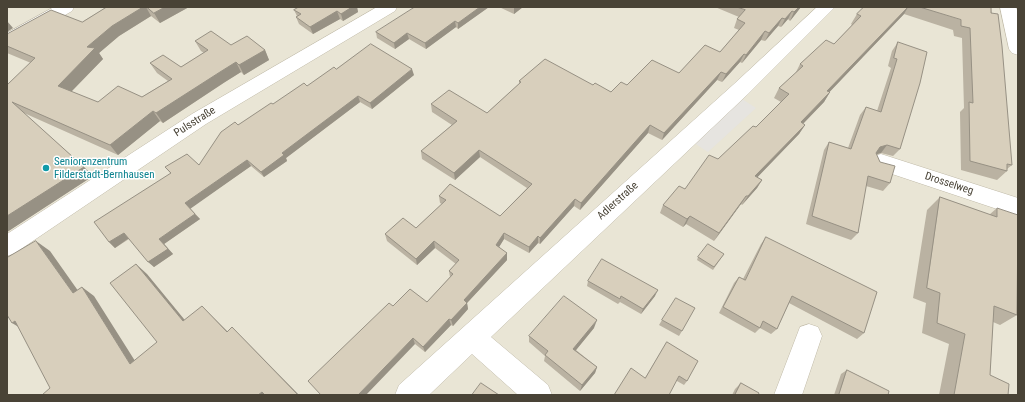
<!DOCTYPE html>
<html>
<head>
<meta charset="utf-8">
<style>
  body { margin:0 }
  #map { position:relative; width:1025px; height:402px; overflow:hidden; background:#f5f2e8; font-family:"Roboto Condensed",sans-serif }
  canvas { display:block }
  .frame { position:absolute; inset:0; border:8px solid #494336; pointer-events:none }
</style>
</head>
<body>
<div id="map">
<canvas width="1025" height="402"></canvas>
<div class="frame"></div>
</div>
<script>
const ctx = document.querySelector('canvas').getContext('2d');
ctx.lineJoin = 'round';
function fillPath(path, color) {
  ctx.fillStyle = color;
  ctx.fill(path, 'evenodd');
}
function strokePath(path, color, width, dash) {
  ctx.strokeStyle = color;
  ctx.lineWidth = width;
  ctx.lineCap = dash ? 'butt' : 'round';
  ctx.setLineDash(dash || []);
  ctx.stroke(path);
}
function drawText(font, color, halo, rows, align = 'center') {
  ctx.font = font + ' "Roboto Condensed",sans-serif';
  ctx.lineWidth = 3;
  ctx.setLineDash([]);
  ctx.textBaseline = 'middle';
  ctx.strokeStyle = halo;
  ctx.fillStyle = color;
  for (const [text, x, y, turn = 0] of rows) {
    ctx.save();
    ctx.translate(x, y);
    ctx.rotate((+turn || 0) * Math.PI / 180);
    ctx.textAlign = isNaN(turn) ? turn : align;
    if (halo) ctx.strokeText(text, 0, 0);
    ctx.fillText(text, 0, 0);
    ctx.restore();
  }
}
fillPath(new Path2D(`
  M 7,7 L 1008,7 L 1018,49 L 1018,395 L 7,395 Z`), '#e9e5d5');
fillPath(new Path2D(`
  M 742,99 L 756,108 L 708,152 L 694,143 Z`), '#e6e4e0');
const minor = new Path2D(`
  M 54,7 L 74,7 L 72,11 L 13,45 L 7,47 L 7,33 Z
  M 377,7 L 397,7 L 395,11 L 206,124 L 15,253 L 7,256 L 7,234 L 192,114 Z
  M 817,7 L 835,7 L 748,94 L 491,337 L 548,385 L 552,395 L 518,395 L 472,354 L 429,395 L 395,395 L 399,385 L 734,84 Z
  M 1000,7 L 1016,7 L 1018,13 L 1018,55 L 1012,53 L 1009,49 Z
  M 881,154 L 1018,198 L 1018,216 L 874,168 L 871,162 L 874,156 Z
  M 809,324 L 818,327 L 822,336 L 802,395 L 774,395 L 800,327 Z`);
strokePath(minor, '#c1bba9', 1);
fillPath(minor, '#fff');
fillPath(new Path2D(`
  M 107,7 L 189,7 L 160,23 L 151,16 L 119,36 L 99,53 L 103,59 L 71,92 L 98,102 L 142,97 L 168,81 L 157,73 L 150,63 L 181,67 L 204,53 L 201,51 L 195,41 L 231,45 L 265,50 L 269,60 L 244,75 L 241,72 L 225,82 L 163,123 L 160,121 L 118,155 L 24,113 L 84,167 L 93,176 L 7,232 L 7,85 L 31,63 L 7,53 L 7,34 L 82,22 Z
  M 299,7 L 357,7 L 358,12 L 343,21 L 340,19 L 313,34 L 299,24 L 296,17 L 297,16 L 294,10 Z
  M 489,7 L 458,29 L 456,27 L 426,49 L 409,39 L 395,49 L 377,38 L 376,32 Z
  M 499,7 L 523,7 L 514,14 Z
  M 715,7 L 801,7 L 790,21 L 788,19 L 781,27 L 778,26 L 765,41 L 761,40 L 742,63 L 740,62 L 722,82 L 717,80 L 662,140 L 648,133 L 580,210 L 574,206 L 540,244 L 538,243 L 529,253 L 504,239 L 499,247 L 507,260 L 467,303 L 468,309 L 453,326 L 451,325 L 425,352 L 415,344 L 393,306 L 427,302 L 450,277 L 449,271 L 456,264 L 435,248 L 417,265 L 387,241 L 385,234 L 416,228 L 442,204 L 440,203 L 439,196 L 500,216 L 527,188 L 480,157 L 455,180 L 422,159 L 421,151 L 452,125 L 432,112 L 431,104 L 487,113 L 519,84 L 519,81 L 593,85 L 611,92 L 627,85 L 679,73 L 720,52 L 739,30 L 734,28 L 737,19 L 739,17 Z
  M 864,7 L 991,7 L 1012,165 L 1007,169 L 1007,171 L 997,180 L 961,170 L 960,112 L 964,108 L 962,38 L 954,36 L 953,30 L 904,14 L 829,92 L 830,92 L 824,102 L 803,124 L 805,125 L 799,134 L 757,177 L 762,180 L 757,188 L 742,205 L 741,204 L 714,241 L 686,224 L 683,227 L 660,213 L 663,205 L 685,189 L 718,159 L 756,127 L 781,102 L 774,98 L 779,88 L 795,74 L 800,64 L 834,44 L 852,25 L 851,24 L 857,14 Z
  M 898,42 L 900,149 L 893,156 L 881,153 L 876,154 L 890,183 L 883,191 L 866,186 L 858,233 L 851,240 L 806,224 L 824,150 L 829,142 L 848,148 L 860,115 L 866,107 L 877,111 L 891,68 L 888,66 L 892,51 Z
  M 336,69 L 414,75 L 372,109 L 360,102 L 286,158 L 287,161 L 264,177 L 251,166 L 190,208 L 200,219 L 164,244 L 173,254 L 154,267 L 129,239 L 115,248 L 109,242 L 171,174 L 165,167 L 199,165 L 238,125 L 273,104 L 307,86 Z
  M 940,197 L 989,215 L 997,208 L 1017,315 L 1000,325 L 993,322 L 990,375 L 1008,395 L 939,395 L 949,344 L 922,333 L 926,303 L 913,298 L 927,210 Z
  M 766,237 L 864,333 L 857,339 L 789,303 L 777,329 L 771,334 L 760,328 L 755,333 L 719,313 L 734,283 L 739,277 L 743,279 L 761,244 Z
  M 724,254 L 713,270 L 697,260 L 698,257 Z
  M 588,281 L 655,296 L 641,314 L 620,302 L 618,304 L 587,286 Z
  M 662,320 L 682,331 L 679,336 L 659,325 Z
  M 594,328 L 576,350 L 597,367 L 595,373 L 580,391 L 544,361 L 545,356 L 529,342 L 529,336 Z
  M 667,342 L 687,381 L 684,385 L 677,381 L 645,378 Z
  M 847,370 L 888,395 L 834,395 L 841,374 Z
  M 741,383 L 758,395 L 732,395 L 735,389 Z`), '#bab2a2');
fillPath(new Path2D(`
  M 143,7 L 146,7 L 151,16 L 119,36 L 99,53 L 103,59 L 67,96 L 58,86 L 87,47 L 112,26 Z
  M 165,7 L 189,7 L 160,23 L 154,13 Z
  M 352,7 L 357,7 L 358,12 L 343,21 L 341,14 Z
  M 480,7 L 489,7 L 458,29 L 458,23 Z
  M 515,7 L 523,7 L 514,14 L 514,8 Z
  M 799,7 L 801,7 L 790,21 L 794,12 Z
  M 908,7 L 904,14 L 821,101 L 827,91 Z
  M 337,11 L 340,19 L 313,34 L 310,27 Z
  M 792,11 L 788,19 L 781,27 L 785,19 Z
  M 782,18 L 778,26 L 765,41 L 769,33 Z
  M 7,21 L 13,28 L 7,32 Z
  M 455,21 L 456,27 L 426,49 L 425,43 Z
  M 765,31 L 761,40 L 742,63 L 746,55 Z
  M 407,33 L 409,39 L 395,49 L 394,43 Z
  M 265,50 L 269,60 L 244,75 L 239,65 Z
  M 744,54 L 740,62 L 722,82 L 726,74 Z
  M 236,62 L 241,72 L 225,82 L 163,123 L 156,113 L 220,72 Z
  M 412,69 L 414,75 L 372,109 L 370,103 Z
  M 721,72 L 717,80 L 662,140 L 664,133 Z
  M 830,92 L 824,102 L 795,132 L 801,122 Z
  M 358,96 L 360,102 L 286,158 L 287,161 L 264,177 L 261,172 L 282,153 Z
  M 153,111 L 160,121 L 118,155 L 110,145 Z
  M 650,125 L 648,133 L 580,210 L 581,203 Z
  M 805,125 L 799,134 L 750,185 L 755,176 Z
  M 887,145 L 881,153 L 874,155 L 880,147 Z
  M 479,150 L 480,157 L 455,180 L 454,173 Z
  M 247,160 L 251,166 L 190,209 L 185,203 Z
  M 84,167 L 93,176 L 7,232 L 7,216 Z
  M 762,180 L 757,188 L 742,205 L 748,196 Z
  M 746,196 L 741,204 L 714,241 L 719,233 Z
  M 575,199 L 574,206 L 540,244 L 540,238 Z
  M 195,214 L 200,219 L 164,244 L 173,254 L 154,267 L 148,262 L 159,239 Z
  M 690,216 L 686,224 L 683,227 L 687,219 Z
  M 124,233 L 129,238 L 115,248 L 109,242 Z
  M 504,233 L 504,239 L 496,252 L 496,245 Z
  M 538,236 L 538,243 L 529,253 L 529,247 Z
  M 36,241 L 50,251 L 86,302 L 73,293 Z
  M 434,241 L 435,248 L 417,265 L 416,259 Z
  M 507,253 L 507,260 L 467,303 L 468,309 L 453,326 L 451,320 L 464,300 Z
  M 136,264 L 147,274 L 193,330 L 183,321 Z
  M 82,287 L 94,296 L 142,372 L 130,364 Z
  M 658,290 L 655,296 L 641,314 L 643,309 Z
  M 202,306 L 236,340 L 227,332 Z
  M 449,319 L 451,325 L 425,352 L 423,347 Z
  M 597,320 L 594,328 L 572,355 L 573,349 Z
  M 15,321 L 27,332 L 12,323 Z
  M 232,327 L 241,336 L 299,395 L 298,395 Z
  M 413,338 L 415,344 L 366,395 L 358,395 Z
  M 597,367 L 595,373 L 580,391 L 582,385 Z
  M 262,392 L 266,395 L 258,395 Z`), '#979184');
const building = new Path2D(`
  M 107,7 L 143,7 L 112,26 L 87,47 L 95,48 L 58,86 L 98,102 L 118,86 L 142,97 L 172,79 L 150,63 L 163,55 L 181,67 L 208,50 L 195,41 L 211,31 L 231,45 L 247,36 L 265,50 L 239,65 L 236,62 L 220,72 L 156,113 L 153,111 L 110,145 L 12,102 L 84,167 L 7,216 L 7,85 L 35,58 L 7,46 L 7,34 L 51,10 L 82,22 Z
  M 147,7 L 165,7 L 154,13 Z
  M 299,7 L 352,7 L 341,14 L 337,11 L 310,27 L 296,17 L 301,14 L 294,10 Z
  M 415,7 L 480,7 L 458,23 L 455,21 L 425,43 L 407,33 L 394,43 L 376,32 Z
  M 737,7 L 799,7 L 794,12 L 792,11 L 785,19 L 782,18 L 769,33 L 765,31 L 746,55 L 744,54 L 726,74 L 721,72 L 664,133 L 650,125 L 581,203 L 575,199 L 540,238 L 538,236 L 529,247 L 504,233 L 496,245 L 507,253 L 464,300 L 467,303 L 451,320 L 449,319 L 423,347 L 413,338 L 358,395 L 321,395 L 308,381 L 389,303 L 393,306 L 410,289 L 427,302 L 453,274 L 449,271 L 459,260 L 434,241 L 416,259 L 385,234 L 403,218 L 416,228 L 446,200 L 439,196 L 450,184 L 500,216 L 532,184 L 479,150 L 454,173 L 421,151 L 457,121 L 431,104 L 449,90 L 487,113 L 521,82 L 519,81 L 545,59 L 593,85 L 595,83 L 611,92 L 621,82 L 627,85 L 652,60 L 679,73 L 705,45 L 720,52 L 745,23 L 737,19 L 745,10 Z
  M 864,7 L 908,7 L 827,91 L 830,92 L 801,122 L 805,125 L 755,176 L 762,180 L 748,196 L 746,196 L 719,233 L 690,216 L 687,219 L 663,205 L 679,186 L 685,189 L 709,155 L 718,159 L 753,126 L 756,127 L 789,94 L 779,88 L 803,66 L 800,64 L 826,40 L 834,44 L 861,16 L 857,14 Z
  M 920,7 L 991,7 L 991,13 L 998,14 L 1002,46 L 1012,165 L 1007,164 L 1007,171 L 970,161 L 969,102 L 973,103 L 970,28 L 961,26 L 961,20 Z
  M 898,42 L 927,52 L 920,83 L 900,149 L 887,145 L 880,147 L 876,153 L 880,162 L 895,166 L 890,183 L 868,176 L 858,233 L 812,216 L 829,142 L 851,149 L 866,107 L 881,112 L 897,59 L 894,58 Z
  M 371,44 L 412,69 L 370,103 L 358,96 L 282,153 L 284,155 L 261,172 L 247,160 L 185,203 L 195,214 L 159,239 L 168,249 L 148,262 L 124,233 L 109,242 L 94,222 L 171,173 L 165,167 L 187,154 L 199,165 L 221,132 L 235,122 L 238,125 L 271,103 L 273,104 L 304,83 L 307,86 L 334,67 L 336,69 Z
  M 940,197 L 997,217 L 997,208 L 1018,215 L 1017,315 L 994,306 L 990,375 L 1009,384 L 1008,395 L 954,395 L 965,334 L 937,323 L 940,293 L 927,288 Z
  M 766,237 L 877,292 L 864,333 L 792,296 L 777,329 L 763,321 L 760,328 L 723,307 L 739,277 L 745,280 Z
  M 36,241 L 73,293 L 82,287 L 130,364 L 157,342 L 110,283 L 136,264 L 183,321 L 202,306 L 227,332 L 232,327 L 298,395 L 265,395 L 262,392 L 258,395 L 42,395 L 50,388 L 15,321 L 12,323 L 7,315 L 7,258 Z
  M 708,244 L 724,254 L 714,267 L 698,257 Z
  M 602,259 L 658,290 L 643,309 L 621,296 L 620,299 L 588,281 Z
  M 564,296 L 597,320 L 573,349 L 597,367 L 582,385 L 545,355 L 548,351 L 529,336 Z
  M 676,298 L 695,308 L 682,331 L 662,320 Z
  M 667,342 L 698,361 L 687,381 L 679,376 L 669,395 L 614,395 L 631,368 L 645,378 Z
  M 847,370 L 889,391 L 888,395 L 839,395 Z
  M 481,383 L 499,395 L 472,395 Z
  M 741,383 L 759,393 L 758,395 L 735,395 Z`);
fillPath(building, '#d8cfbc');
strokePath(building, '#979184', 1);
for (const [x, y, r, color] of [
  [46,168,4,"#0f9aa8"]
]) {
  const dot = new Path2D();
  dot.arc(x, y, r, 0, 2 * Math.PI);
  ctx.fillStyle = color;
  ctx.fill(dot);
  strokePath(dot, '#fff', 1.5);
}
drawText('11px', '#494336', '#fff', [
  ["Pulsstraße",195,122,-32],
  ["Drosselweg",949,184,18],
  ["Adlerstraße",618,201,-42]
]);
drawText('11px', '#0d838f', '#fff', [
  ["Seniorenzentrum",54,162],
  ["Filderstadt-Bernhausen",54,175]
], 'left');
</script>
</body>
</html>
